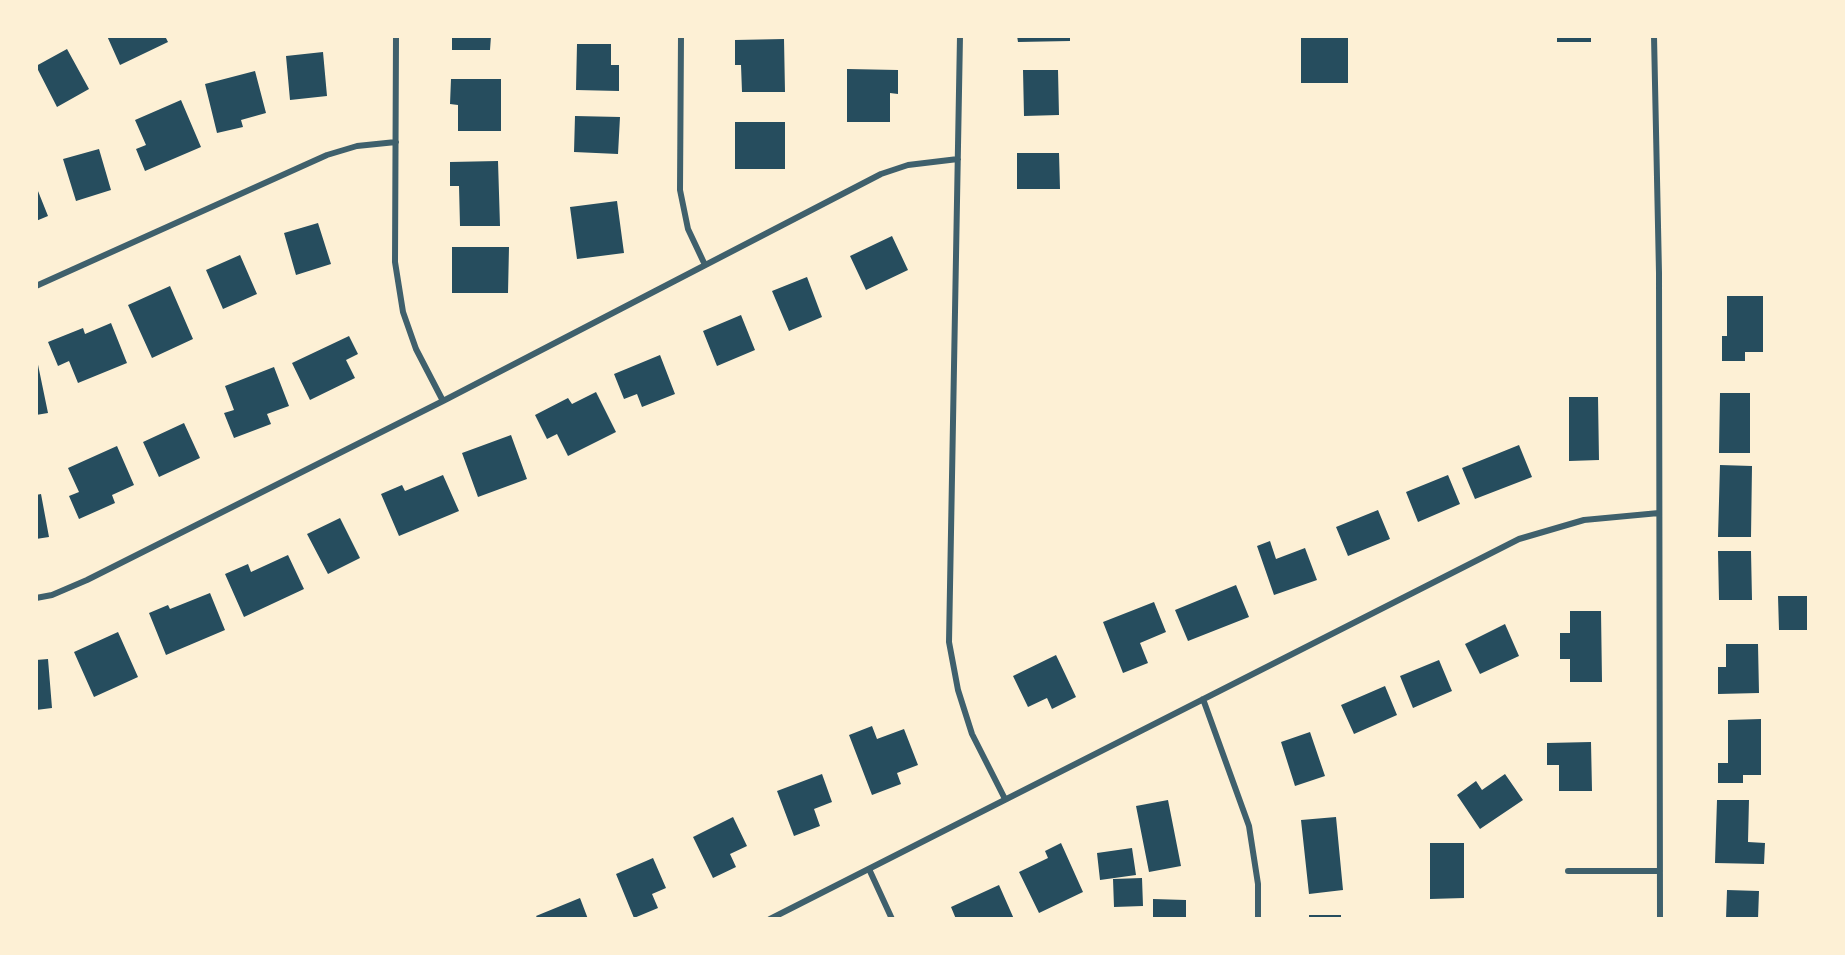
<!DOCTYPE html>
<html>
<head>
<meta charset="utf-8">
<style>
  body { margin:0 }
  #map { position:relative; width:1845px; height:955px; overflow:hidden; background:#fdf0d5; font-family:"Roboto Condensed",sans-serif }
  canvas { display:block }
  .frame { position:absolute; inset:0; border:38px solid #fdf0d5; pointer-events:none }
</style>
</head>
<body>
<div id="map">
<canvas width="1845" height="955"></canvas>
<div class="frame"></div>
</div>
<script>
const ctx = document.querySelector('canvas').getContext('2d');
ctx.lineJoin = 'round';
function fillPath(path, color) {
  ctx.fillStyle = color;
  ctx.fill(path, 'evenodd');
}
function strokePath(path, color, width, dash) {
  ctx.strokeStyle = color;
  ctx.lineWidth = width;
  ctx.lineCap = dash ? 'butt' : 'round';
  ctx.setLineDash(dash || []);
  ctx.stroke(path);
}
fillPath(new Path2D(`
  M 107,36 L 165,36 L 168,42 L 120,65 Z
  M 452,36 L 491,36 L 490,50 L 452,50 Z
  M 1017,36 L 1070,36 L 1070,41 L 1018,42 Z
  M 1301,36 L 1348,36 L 1348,83 L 1301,83 Z
  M 1557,36 L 1591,36 L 1591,42 L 1557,42 Z
  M 784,39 L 785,92 L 742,92 L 741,65 L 735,65 L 735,40 Z
  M 577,44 L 611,44 L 611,65 L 619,65 L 619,91 L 576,90 Z
  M 67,49 L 89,89 L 57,107 L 36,66 Z
  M 323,52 L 327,96 L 290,100 L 286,56 Z
  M 847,69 L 898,70 L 898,94 L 890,93 L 890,122 L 847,122 Z
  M 1023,70 L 1058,70 L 1059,115 L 1024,116 Z
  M 255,71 L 266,113 L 241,120 L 243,127 L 217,133 L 205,84 Z
  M 451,79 L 501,79 L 501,131 L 458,131 L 458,105 L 450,104 Z
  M 181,100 L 201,147 L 145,171 L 136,149 L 146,145 L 135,120 Z
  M 575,116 L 620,117 L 618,154 L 574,152 Z
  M 735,122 L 785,122 L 785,169 L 735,169 Z
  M 99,149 L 111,190 L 76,201 L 63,159 Z
  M 1017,153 L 1059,153 L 1060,189 L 1017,189 Z
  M 498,161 L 500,226 L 460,226 L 459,186 L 450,186 L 450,162 Z
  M 36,186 L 48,216 L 36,221 Z
  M 617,201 L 624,253 L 577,259 L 570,207 Z
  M 318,223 L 331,264 L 296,275 L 284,233 Z
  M 892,236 L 908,270 L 866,290 L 850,256 Z
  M 452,247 L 509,247 L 508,293 L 452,293 Z
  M 240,255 L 257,294 L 223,309 L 206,270 Z
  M 807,277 L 822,317 L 789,331 L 772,291 Z
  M 170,286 L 193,339 L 152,358 L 128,305 Z
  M 1727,296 L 1763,296 L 1763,352 L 1745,352 L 1745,361 L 1722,361 L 1722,336 L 1727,336 Z
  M 741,315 L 755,350 L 717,366 L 703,331 Z
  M 111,323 L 127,363 L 78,383 L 69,361 L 58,366 L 48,342 L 83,328 L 85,334 Z
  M 349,336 L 358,354 L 346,360 L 355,378 L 310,400 L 292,363 Z
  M 36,355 L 48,413 L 36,415 Z
  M 660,355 L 675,394 L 642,407 L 637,394 L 624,399 L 614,374 Z
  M 274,367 L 289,406 L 267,414 L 271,424 L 234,438 L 224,413 L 234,410 L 225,386 Z
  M 596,392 L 616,432 L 568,456 L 557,434 L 547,439 L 535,415 L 568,398 L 572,404 Z
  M 1720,393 L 1750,393 L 1750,453 L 1719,453 Z
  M 1569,397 L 1598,397 L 1599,460 L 1569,461 Z
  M 184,423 L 200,458 L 159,477 L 143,442 Z
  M 511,435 L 527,479 L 478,497 L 462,453 Z
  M 1519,445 L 1532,477 L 1475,499 L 1462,468 Z
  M 117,446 L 134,485 L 112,495 L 115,503 L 79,519 L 69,496 L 79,492 L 68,468 Z
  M 1720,465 L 1752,466 L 1751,537 L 1718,537 Z
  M 443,475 L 459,511 L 399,536 L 381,494 L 402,485 L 405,491 Z
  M 1448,475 L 1460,504 L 1418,522 L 1406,492 Z
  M 41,494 L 49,537 L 36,539 L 36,495 Z
  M 1378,510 L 1390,539 L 1348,556 L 1336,527 Z
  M 340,518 L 360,558 L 328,574 L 307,534 Z
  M 1270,541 L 1276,559 L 1305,548 L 1317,580 L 1274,595 L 1257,546 Z
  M 1718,551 L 1751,551 L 1752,600 L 1719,600 Z
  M 288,555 L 304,589 L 244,617 L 225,574 L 248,564 L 251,572 Z
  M 1236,585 L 1249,617 L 1188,641 L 1175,610 Z
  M 210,593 L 225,630 L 166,655 L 149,613 L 168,605 L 170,609 Z
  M 1778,596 L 1809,596 L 1809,630 L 1779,630 Z
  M 1154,602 L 1166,632 L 1140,643 L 1148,663 L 1123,673 L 1103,622 Z
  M 1570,611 L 1601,611 L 1602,682 L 1570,682 L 1570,659 L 1560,659 L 1560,633 L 1570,633 Z
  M 1505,624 L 1519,656 L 1480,674 L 1465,644 Z
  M 118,632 L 138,677 L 94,697 L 74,652 Z
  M 1726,644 L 1758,644 L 1759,693 L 1718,694 L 1718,667 L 1726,667 Z
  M 1056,655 L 1076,697 L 1052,709 L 1047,698 L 1028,707 L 1013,676 Z
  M 48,659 L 52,708 L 36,710 L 36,660 Z
  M 1439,660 L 1452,691 L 1413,708 L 1400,676 Z
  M 1385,686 L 1397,715 L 1354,734 L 1341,705 Z
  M 1761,719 L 1761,775 L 1743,775 L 1743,783 L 1718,783 L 1718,763 L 1728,763 L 1728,720 Z
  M 872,726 L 877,739 L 904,729 L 918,765 L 897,773 L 901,784 L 872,795 L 849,735 Z
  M 1310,732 L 1325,776 L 1295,786 L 1281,742 Z
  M 1591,742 L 1592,791 L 1559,791 L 1559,765 L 1547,765 L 1547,743 Z
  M 822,774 L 832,802 L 814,809 L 820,826 L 794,836 L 777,791 Z
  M 1505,774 L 1523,800 L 1480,829 L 1457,795 L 1476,781 L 1482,790 Z
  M 1168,800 L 1181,866 L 1149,872 L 1136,806 Z
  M 1717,800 L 1749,800 L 1748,842 L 1765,843 L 1764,864 L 1715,863 Z
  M 733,817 L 747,846 L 730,854 L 736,867 L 713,878 L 693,837 Z
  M 1336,817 L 1343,890 L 1309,894 L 1301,820 Z
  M 1061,843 L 1083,892 L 1039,913 L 1019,872 L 1048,858 L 1045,851 Z
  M 1430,843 L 1464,843 L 1464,898 L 1430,899 Z
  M 1132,848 L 1136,875 L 1100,880 L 1097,853 Z
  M 653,858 L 666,888 L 652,894 L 658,908 L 634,918 L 616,874 Z
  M 1142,878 L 1143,906 L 1114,907 L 1113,879 Z
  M 999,885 L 1014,919 L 956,919 L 951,907 Z
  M 1727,890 L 1759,891 L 1758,919 L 1726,919 Z
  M 580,898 L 588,919 L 538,919 L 536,916 Z
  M 1153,899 L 1186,900 L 1186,919 L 1153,919 Z
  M 1309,915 L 1341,915 L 1341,919 L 1309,919 Z`), '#264d5e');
strokePath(new Path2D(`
  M 396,36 L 395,262 L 403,312 L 416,349 L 443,401
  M 681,36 L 680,190 L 688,229 L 705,265
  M 960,36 L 949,642 L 958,690 L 972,734 L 1005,799
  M 1654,36 L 1659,273 L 1660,919
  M 36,286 L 327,155 L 357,146 L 396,142
  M 36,598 L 52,595 L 87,580 L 443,401 L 881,174 L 908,165 L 958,159
  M 1203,699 L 1249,826 L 1258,884 L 1258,919
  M 869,869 L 892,919
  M 1568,871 L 1660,871
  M 770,919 L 1519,539 L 1584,520 L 1659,513`), '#3f606c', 6);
</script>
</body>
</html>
